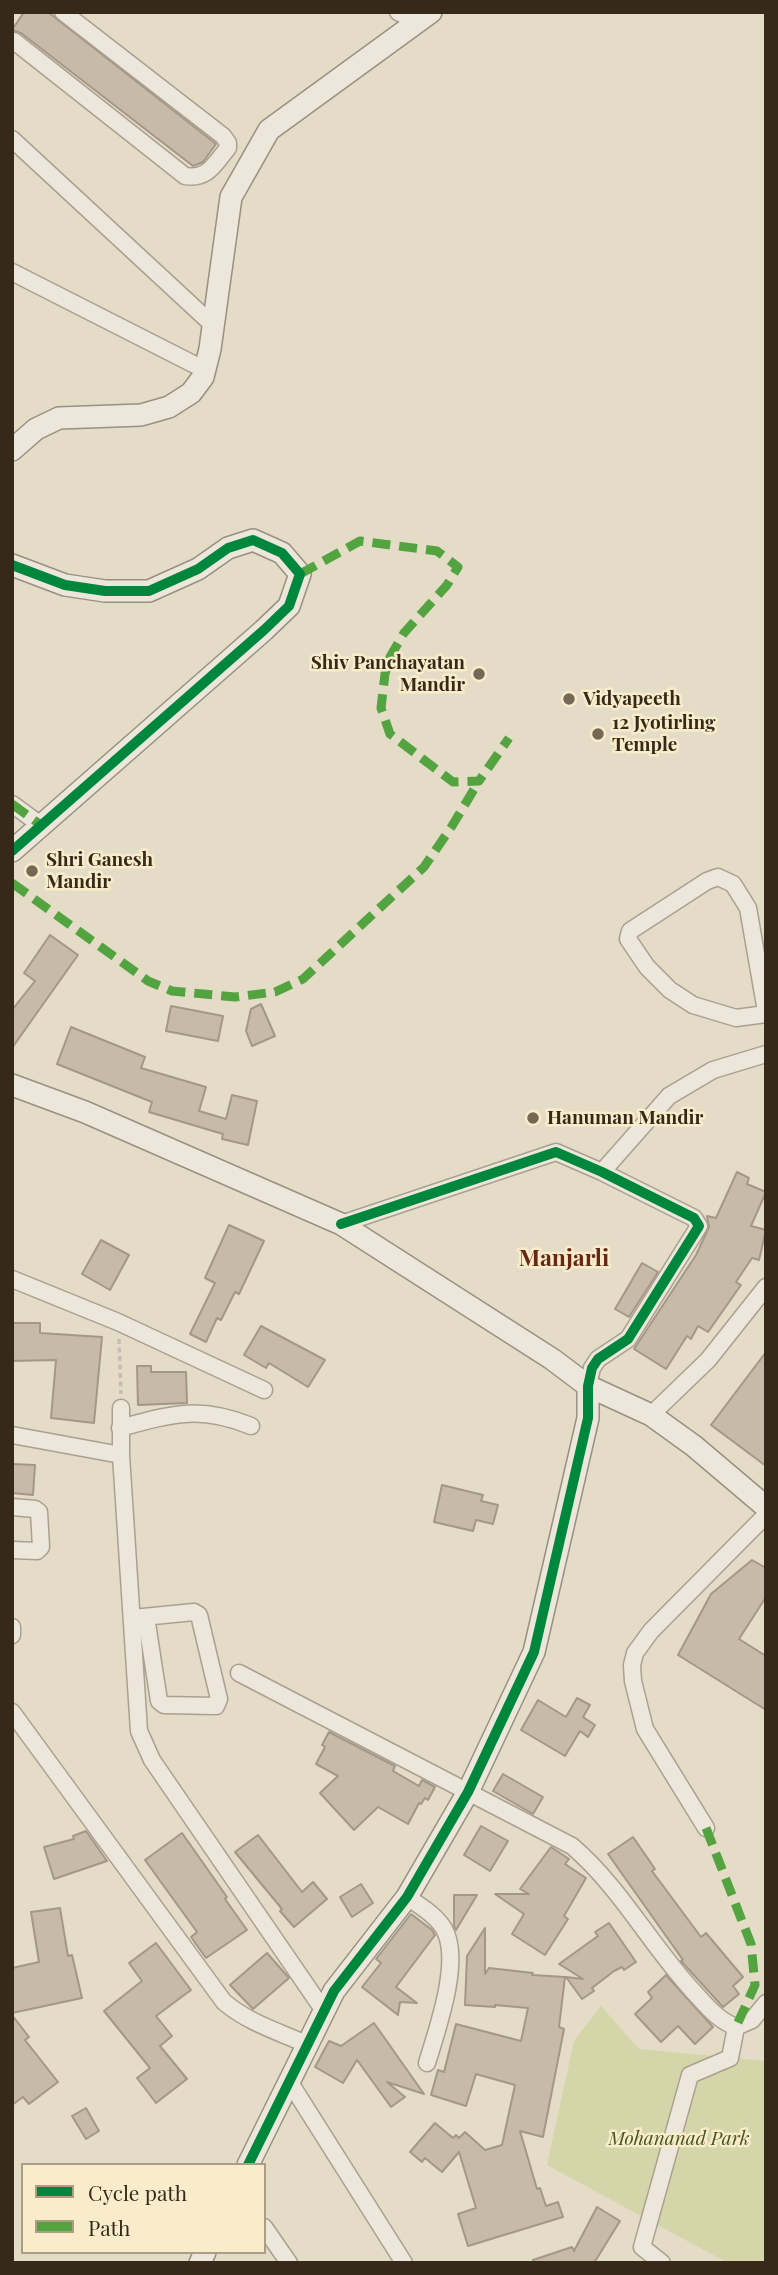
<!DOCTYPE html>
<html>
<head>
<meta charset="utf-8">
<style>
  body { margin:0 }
  #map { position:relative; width:778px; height:2275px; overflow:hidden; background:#e4dcc7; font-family:"Playfair Display",serif }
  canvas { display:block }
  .frame { position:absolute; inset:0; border:14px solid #37291a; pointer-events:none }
  .legend { position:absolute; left:21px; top:2163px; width:245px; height:91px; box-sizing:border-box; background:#f8eccb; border:2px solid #ab9e84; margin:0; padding:9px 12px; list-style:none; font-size:21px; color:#37291a }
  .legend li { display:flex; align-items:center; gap:14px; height:35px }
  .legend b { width:35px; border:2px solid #ab9e84 }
</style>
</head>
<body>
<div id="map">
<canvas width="778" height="2275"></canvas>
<div class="frame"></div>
<ul class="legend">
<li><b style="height:9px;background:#00873e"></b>Cycle path</li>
<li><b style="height:9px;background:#53a340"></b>Path</li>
</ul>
</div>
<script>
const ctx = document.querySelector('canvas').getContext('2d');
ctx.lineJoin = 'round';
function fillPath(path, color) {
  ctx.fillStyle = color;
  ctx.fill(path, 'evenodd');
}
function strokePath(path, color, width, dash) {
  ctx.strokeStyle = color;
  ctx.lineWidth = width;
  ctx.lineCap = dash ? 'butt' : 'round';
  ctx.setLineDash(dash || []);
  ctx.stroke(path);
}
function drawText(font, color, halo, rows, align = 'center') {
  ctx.font = font + ' "Playfair Display",serif';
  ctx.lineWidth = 5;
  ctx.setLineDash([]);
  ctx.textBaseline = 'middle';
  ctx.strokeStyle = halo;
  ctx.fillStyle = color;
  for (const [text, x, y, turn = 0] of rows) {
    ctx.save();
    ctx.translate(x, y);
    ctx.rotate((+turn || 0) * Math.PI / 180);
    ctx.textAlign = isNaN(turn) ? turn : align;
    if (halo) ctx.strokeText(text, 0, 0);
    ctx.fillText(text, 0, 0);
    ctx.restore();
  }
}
fillPath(new Path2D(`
  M 601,2006 L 639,2049 L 766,2061 L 766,2263 L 728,2263 L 547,2165 L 574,2041 Z`), '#d4d5a8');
const building = new Path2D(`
  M 24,12 L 48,12 L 216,144 L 203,162 L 193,166 L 21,33 L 12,30 Z
  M 50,935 L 78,955 L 12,1048 L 12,1010 L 35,981 L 24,973 Z
  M 261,1004 L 275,1036 L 252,1046 L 246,1031 L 251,1009 Z
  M 171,1006 L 223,1016 L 218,1041 L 166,1031 Z
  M 71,1027 L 145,1057 L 141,1068 L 206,1087 L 199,1111 L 226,1119 L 232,1095 L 257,1101 L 248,1145 L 222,1139 L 223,1134 L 149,1112 L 152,1102 L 57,1064 Z
  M 737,1172 L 749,1178 L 747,1184 L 766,1192 L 751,1226 L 766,1230 L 759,1260 L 752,1258 L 736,1282 L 741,1285 L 708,1332 L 698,1326 L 691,1339 L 687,1336 L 666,1369 L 634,1349 L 696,1255 L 709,1227 L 707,1216 L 716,1218 Z
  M 229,1225 L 264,1241 L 239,1294 L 235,1292 L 221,1320 L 217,1318 L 206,1342 L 190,1334 L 215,1283 L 205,1278 Z
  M 101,1240 L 129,1255 L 110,1290 L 82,1274 Z
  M 642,1263 L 658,1272 L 629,1317 L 615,1309 Z
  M 12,1323 L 40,1323 L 40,1333 L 102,1337 L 94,1423 L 51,1418 L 56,1360 L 12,1361 Z
  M 261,1326 L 325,1360 L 308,1387 L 269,1363 L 266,1368 L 244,1355 Z
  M 766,1352 L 766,1466 L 711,1425 Z
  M 137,1366 L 151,1366 L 151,1372 L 186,1372 L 187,1403 L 138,1405 Z
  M 12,1464 L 35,1465 L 33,1495 L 12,1493 Z
  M 442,1485 L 483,1495 L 481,1501 L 498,1505 L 493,1524 L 476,1520 L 473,1531 L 434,1522 Z
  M 752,1560 L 766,1568 L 766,1597 L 739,1639 L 766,1656 L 766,1710 L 678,1655 L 711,1594 Z
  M 577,1698 L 590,1705 L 583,1717 L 595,1725 L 588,1737 L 580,1731 L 565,1756 L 521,1730 L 538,1700 L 566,1717 Z
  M 329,1732 L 395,1766 L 393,1771 L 419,1786 L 422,1780 L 435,1787 L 428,1800 L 425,1798 L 421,1804 L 419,1803 L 408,1824 L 378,1807 L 354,1830 L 320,1793 L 338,1776 L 316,1764 L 325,1747 L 322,1745 Z
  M 503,1774 L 543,1797 L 533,1814 L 493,1791 Z
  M 481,1826 L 508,1841 L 490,1871 L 464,1855 Z
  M 86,1831 L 107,1861 L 54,1879 L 44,1847 L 74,1839 L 73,1836 Z
  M 182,1833 L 227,1897 L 225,1899 L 247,1930 L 206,1958 L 191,1937 L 197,1932 L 145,1860 Z
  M 258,1835 L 302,1892 L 313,1882 L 327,1899 L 294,1927 L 280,1911 L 282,1909 L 235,1852 Z
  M 633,1837 L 655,1869 L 652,1871 L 701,1937 L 706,1933 L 743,1977 L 733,1986 L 739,1994 L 723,2007 L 681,1961 L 683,1960 L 608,1854 Z
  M 551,1847 L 569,1859 L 565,1864 L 586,1878 L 564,1916 L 568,1919 L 545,1955 L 512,1934 L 524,1914 L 495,1894 L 529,1894 L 520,1889 Z
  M 361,1884 L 373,1903 L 352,1917 L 340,1897 Z
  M 454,1895 L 477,1895 L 456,1930 L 454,1926 Z
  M 60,1908 L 68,1956 L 72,1955 L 82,1998 L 12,2013 L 12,1968 L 39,1962 L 31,1912 Z
  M 411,1914 L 432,1930 L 435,1935 L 396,1987 L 417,2003 L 400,2002 L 398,2015 L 362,1987 L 381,1963 L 376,1959 Z
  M 609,1923 L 636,1962 L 624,1970 L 622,1967 L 614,1971 L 592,1988 L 594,1991 L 582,1999 L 566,1977 L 583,1979 L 559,1964 L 598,1936 L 595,1932 Z
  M 485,1928 L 485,1974 L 489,1968 L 533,1973 L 532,1975 L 565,1977 L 559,2027 L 564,2029 L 543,2137 L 520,2131 L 537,2189 L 540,2188 L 546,2206 L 558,2202 L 563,2217 L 468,2246 L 458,2214 L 476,2208 L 459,2152 L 442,2172 L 425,2158 L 422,2162 L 410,2152 L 435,2123 L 453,2138 L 456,2135 L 459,2138 L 465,2132 L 485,2150 L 502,2145 L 515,2085 L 476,2074 L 466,2106 L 431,2095 L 438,2070 L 444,2072 L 456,2024 L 521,2041 L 528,2008 L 495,2005 L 495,2007 L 465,2005 L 467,1956 Z
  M 156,1943 L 191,1990 L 156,2016 L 172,2036 L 160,2046 L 187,2079 L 156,2103 L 137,2078 L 150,2068 L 104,2011 L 142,1981 L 129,1963 Z
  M 267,1953 L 289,1978 L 253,2009 L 230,1985 Z
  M 666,1975 L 713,2027 L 695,2044 L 678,2026 L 661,2042 L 635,2014 L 652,1998 L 648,1992 Z
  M 12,2015 L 29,2037 L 25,2040 L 58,2082 L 29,2104 L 23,2097 L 12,2105 Z
  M 374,2023 L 424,2094 L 387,2082 L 405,2097 L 391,2107 L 357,2060 L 343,2083 L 315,2067 L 329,2041 L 341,2046 Z
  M 86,2108 L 99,2131 L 86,2139 L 72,2116 Z
  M 597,2207 L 620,2221 L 594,2263 L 533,2263 L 533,2260 L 572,2247 L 574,2251 Z`);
fillPath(building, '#c8baa8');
strokePath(building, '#a49787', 2);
const street = new Path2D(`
  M 398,12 L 417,22
  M 14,41 L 185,176 C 208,180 214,164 228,148 L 228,143 L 223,136 L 63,12
  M 12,139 L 214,326
  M 12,272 L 205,370
  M 12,804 L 42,826
  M 766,1011 L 748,908 L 733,884 L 718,877 L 707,881 L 630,931 L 628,939 L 647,967 L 670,990 L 693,1005 L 736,1018 L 766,1014
  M 602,1172 L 669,1096 L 713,1070 L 766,1054
  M 341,1224 L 556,1152 L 602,1172 L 694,1218 L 699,1226 L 628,1339 L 598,1359 L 592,1368 L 588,1386
  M 12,1279 L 118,1322 L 264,1390
  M 121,1408 L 121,1455 L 139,1731 L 152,1760 L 324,2011
  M 651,1415 L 708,1360 L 766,1287
  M 120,1428 C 172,1414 199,1405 251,1426
  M 12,1435 L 121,1455
  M 12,1507 L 35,1509 L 39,1512 L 41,1547 L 37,1551 L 12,1550
  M 133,1618 L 194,1612 L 199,1615 L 219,1699 L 216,1706 L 164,1705 L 159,1701 L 146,1617
  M 12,1627 L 12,1635
  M 239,1673 L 572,1846 C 619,1886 650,1944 692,1990 C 706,2005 717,2020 736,2027 L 752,2020 L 766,2003
  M 12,1712 L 224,2002 C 249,2023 277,2031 306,2044
  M 706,1828 L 645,1729 L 633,1681 L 632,1665 L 635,1653 L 651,1631 L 766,1515
  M 407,1897 C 420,1906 436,1915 444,1929 C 462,1960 437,2030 427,2063
  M 289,2081 L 404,2263
  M 264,2227 L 289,2263
  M 662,2263 L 642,2247 L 690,2075 L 730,2058 L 736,2027`);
const secondary = new Path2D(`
  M 12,450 L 36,429 L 59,418 L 141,415 L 169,407 L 191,393 L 203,377 L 210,349 L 231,197 L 269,130 L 431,12
  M 12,565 L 65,585 L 105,591 L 149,591 L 198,569 L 228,548 L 253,540 L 282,553 L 300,574 L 289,606 L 264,630 L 12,851
  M 12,1085 L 85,1112 L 341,1224 L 552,1359 L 588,1386 L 651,1415 L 694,1446 L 766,1507
  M 248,2165 L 334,1991 L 407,1897 L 468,1792 L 534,1652 L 588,1418 L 588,1386
  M 200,2263 L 205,2252`);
strokePath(street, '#a9a091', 19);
strokePath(secondary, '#989081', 24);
strokePath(new Path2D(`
  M 119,1339 L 121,1394`), '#c4bdb1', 3.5, [5, 3.5]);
strokePath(street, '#ece7da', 16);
strokePath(secondary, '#ece7da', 21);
strokePath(new Path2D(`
  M 300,574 L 360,541 L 437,551 L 458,567 L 447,585 L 404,633 L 390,657 L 385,674 L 381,708 L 390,734 L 453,782 L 479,781 L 509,738
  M 12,804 L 42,826
  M 12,883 L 148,981 L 172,991 L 235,997 L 275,992 L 303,979 L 424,867 L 452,826 L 479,781
  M 706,1828 L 751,1944 L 755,1985 L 736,2027`), '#53a340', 9, [18, 9]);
strokePath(new Path2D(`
  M 12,565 L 65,585 L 105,591 L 149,591 L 198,569 L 228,548 L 253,540 L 282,553 L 300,574 L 289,606 L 264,630 L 12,851
  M 248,2165 L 334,1991 L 407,1897 L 468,1792 L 534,1652 L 588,1418 L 588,1386 L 592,1368 L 598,1359 L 628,1339 L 699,1226 L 694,1218 L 602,1172 L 556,1152 L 341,1224`), '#00873e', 10);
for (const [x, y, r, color] of [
  [479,674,7,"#746857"],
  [569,699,7,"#746857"],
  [598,734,7,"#746857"],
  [32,871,7,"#746857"],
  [533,1118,7,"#746857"]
]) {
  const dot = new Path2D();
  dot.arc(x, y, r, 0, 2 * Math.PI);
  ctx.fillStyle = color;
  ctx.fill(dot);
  strokePath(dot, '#f8eccb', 2.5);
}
drawText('bold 19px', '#37291a', '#f8eccb', [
  ["Shiv Panchayatan",465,663,"right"],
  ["Mandir",465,685,"right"],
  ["Vidyapeeth",583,699],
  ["12 Jyotirling",612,723],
  ["Temple",612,745],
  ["Shri Ganesh",46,860],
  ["Mandir",46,882],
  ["Hanuman Mandir",547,1118]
], 'left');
drawText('italic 19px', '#46551e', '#f8eccb', [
  ["Mohananad Park",679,2139]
]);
drawText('bold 23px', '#672815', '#f8eccb', [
  ["Manjarli",564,1259]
]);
</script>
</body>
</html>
